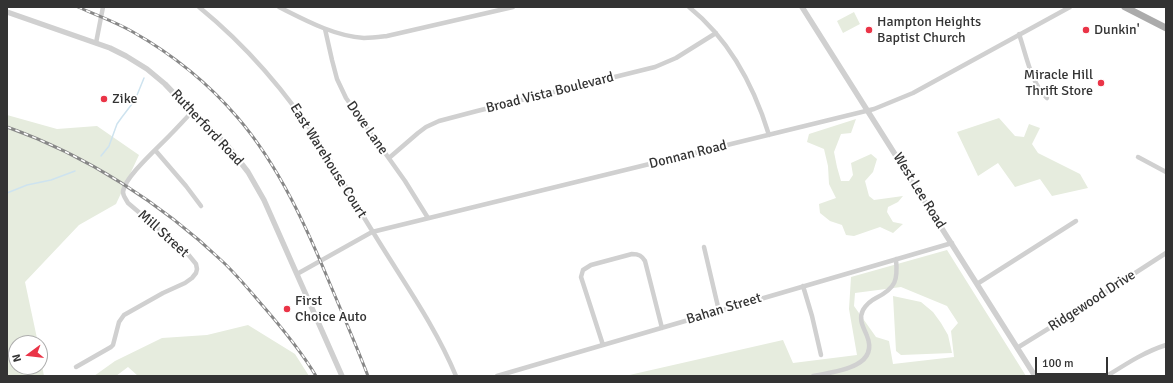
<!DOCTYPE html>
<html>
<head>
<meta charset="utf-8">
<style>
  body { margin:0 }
  #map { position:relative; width:1173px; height:383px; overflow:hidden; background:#fff; font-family:Signika,sans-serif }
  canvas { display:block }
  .frame { position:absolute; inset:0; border:8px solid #333; pointer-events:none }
  .north { position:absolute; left:8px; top:335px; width:40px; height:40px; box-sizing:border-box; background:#fff; border:1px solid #adadad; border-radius:50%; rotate:255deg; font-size:11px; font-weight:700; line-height:16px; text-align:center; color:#333 }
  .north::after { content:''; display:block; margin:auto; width:14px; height:18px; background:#ea3447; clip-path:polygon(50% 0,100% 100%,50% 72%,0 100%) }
  .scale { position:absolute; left:1035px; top:357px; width:73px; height:18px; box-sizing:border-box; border:2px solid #333; border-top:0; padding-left:5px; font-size:12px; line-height:14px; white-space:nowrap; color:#333; -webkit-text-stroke:3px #fff; paint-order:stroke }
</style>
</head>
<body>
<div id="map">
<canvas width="1173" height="383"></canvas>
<div class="frame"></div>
<div class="north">N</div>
<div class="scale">100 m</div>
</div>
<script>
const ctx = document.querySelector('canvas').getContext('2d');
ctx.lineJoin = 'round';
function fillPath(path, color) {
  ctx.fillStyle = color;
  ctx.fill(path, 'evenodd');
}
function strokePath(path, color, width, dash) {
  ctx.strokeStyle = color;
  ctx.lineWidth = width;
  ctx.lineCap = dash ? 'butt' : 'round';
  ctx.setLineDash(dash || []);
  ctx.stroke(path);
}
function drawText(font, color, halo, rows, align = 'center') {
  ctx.font = font + ' Signika,sans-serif';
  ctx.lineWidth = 4;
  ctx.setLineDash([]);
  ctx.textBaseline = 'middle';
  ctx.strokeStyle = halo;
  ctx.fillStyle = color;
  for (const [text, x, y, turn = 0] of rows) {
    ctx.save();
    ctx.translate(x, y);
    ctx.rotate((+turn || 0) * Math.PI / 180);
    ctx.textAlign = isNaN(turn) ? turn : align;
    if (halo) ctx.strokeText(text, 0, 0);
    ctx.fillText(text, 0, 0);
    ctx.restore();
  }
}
fillPath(new Path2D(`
  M 854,12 L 860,24 L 843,33 L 837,21 Z
  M 7,115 L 57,129 L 97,126 L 139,155 L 116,204 L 79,225 L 25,282 L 38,343 L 16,343 L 16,367 L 40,367 L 40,355 L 44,376 L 7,376 Z
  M 999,118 L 1015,136 L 1024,137 L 1029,124 L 1040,128 L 1032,144 L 1038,153 L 1080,174 L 1088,188 L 1052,196 L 1040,179 L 1015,187 L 998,163 L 978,176 L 957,132 Z
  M 856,119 L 851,133 L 841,134 L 834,152 L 837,167 L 841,181 L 849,181 L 853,175 L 851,163 L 871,154 L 877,159 L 873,172 L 865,181 L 869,196 L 874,200 L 903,196 L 898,202 L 888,207 L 887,212 L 893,222 L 903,224 L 893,233 L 880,227 L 854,236 L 846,235 L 842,225 L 830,221 L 820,213 L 819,204 L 836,198 L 829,184 L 828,166 L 824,149 L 807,142 L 809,134 Z
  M 947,250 L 1026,376 L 625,376 L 783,340 L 793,363 L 857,355 L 849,309 L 851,277 ZM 901,287 L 947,306 L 958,323 L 951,331 L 954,357 L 893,364 L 889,341 L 876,337 L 854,306 L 855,293 Z
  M 893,296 L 921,302 L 933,312 L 941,323 L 948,335 L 952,353 L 901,355 L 896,351 Z
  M 248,325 L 295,354 L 309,376 L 138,376 L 128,367 L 116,376 L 94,376 L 115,361 L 162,338 L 207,335 Z`), '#e6ecde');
strokePath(new Path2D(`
  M 101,156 L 109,146 L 117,124 L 122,117 L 135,100 L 144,78
  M 7,193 L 27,185 L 51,180 L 75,171`), '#cee3ef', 1.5);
strokePath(new Path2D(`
  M 199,7 C 248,47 288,94 322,147 C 340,175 355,204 373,232 C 402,280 435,325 456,376
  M 279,7 C 305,20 334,36 364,38 C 372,38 379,37 387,36 L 513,7
  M 689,7 C 730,40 754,86 769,135
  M 325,29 L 332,60 L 337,79 L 346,98 L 405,181 L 428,218
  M 1019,34 C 1026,54 1031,84 1047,98
  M 96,43 L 103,7
  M 155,150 L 186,186 L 201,206
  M 1138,157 L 1166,172
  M 389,158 L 418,133 L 426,127 L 439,121 L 477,111 L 655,67 L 676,58 L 716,33
  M 704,247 L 719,311
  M 297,274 L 372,232 L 874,109 L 913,93 L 1070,7
  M 977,284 L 1076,221
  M 803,286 L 812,316 L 821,355
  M 603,345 L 581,277 L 583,270 L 591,265 L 632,254 C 639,254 642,256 645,261 L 662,328
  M 1017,348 L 1064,319 L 1166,253
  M 76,367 L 111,347 L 113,345 L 119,322 L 124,315 L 163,293 L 185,283 L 192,278 L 196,273 L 197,269 L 196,264 L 187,253 L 128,203 C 126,199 123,196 123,192 C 124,177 160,146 171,134 C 178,127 185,119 192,112
  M 497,376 L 952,243
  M 813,376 C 833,372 880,368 867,336 C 864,328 858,320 863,310 C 866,305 870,301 876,298 C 896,288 898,280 896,259
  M 1107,376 C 1126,364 1144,352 1166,345`), '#d0d0d0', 4.5);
strokePath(new Path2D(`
  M 802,7 L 1035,376
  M 7,12 L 110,48 L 126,56 L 147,69 L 165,84 L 185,105 L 227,145 L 248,172 L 264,200 L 342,376`), '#d0d0d0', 5.5);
strokePath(new Path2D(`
  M 1125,7 L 1166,28`), '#ababab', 7);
const rail = new Path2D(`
  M 78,7 C 96,15 116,22 133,32 C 172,54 209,84 238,118 C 279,166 306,226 330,284 C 343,315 356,345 368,376
  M 7,127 C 86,155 162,204 222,261 C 237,275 250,291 263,306 C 282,328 301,351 316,376`);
strokePath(rail, '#888', 3);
strokePath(rail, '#fff', 1.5, [4.5]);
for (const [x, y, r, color] of [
  [869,30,4,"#ea3447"],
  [1086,30,4,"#ea3447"],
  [1101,83,4,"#ea3447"],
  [104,99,4,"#ea3447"],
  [287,309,4,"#ea3447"]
]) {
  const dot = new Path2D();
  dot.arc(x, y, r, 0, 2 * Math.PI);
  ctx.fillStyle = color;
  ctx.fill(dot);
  strokePath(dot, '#fff', 1.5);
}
drawText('14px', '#333', '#fff', [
  ["Hampton Heights",877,22],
  ["Baptist Church",877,38],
  ["Dunkin'",1094,30],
  ["Miracle Hill",1093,75,"right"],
  ["Thrift Store",1093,91,"right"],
  ["Zike",112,99],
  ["First",295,301],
  ["Choice Auto",295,317]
], 'left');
drawText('14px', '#333', '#fff', [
  ["Broad Vista Boulevard",550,93,-14],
  ["Rutherford Road",207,128,47],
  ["Dove Lane",367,128,55],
  ["Donnan Road",688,155,-14],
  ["East Warehouse Court",328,161,58],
  ["West Lee Road",919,191,58],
  ["Mill Street",163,234,42],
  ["Ridgewood Drive",1092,301,-33],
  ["Bahan Street",724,309,-17]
]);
</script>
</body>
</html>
